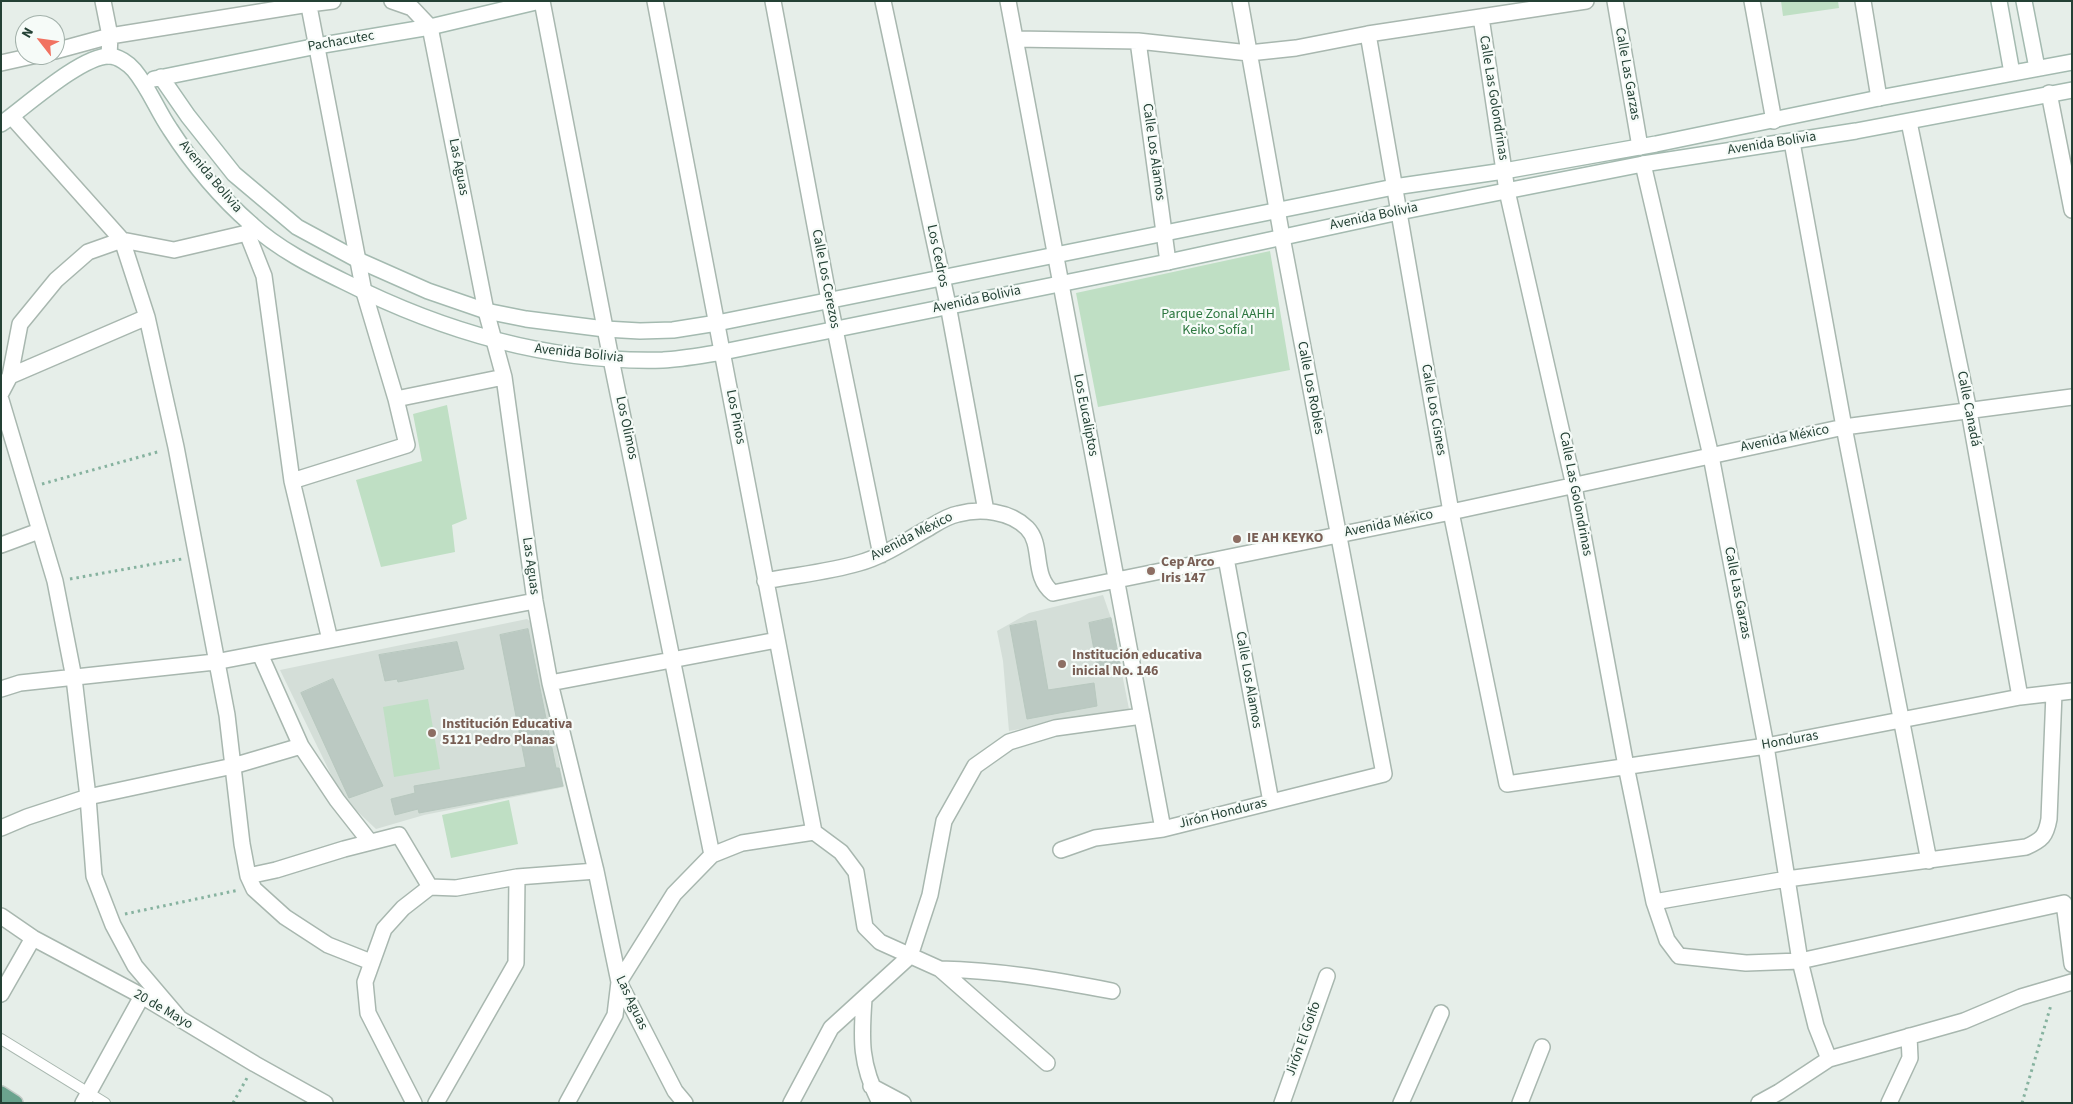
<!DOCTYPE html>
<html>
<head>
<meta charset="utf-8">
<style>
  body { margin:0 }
  #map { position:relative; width:2073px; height:1104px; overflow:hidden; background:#e6eee9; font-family:"Source Sans 3",sans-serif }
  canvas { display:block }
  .frame { position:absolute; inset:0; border:2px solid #244135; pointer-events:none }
  .north { position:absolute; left:15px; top:15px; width:50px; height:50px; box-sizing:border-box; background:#f6fbf8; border:1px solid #a2b1aa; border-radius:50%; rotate:300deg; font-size:14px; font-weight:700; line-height:20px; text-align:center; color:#244135 }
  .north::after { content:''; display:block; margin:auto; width:18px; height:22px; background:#f17261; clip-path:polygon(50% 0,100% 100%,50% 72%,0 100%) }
</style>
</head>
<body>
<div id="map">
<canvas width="2073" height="1104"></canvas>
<div class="frame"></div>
<div class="north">N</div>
</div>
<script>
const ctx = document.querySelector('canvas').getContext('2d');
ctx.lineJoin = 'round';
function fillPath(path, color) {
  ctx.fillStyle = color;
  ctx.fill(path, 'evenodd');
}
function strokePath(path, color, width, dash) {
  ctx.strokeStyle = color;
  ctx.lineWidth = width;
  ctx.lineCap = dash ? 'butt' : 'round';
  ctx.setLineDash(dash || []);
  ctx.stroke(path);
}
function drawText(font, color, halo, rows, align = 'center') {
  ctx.font = font + ' "Source Sans 3",sans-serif';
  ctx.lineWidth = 4.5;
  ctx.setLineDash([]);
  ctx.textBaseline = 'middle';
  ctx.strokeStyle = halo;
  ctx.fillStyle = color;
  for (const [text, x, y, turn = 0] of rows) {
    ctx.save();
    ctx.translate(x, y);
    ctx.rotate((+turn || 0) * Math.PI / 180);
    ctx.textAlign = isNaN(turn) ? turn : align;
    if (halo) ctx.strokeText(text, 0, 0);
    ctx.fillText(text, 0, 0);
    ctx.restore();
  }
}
fillPath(new Path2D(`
  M 1103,595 L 1111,618 L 1129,709 L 1009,731 L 1003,661 L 997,631 L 1029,613 Z
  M 527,619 L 532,623 L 564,787 L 424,815 L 376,829 L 342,797 L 280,670 Z`), '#d4ded8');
fillPath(new Path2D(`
  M 1781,1 L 1838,1 L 1839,8 L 1783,16 Z
  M 1270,251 L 1290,370 L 1098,407 L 1076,293 Z
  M 447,405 L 467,519 L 452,525 L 455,552 L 381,567 L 356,480 L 422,461 L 413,414 Z
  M 428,699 L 440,769 L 394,777 L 383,707 Z
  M 509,800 L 518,844 L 451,858 L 442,815 Z`), '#bfdfc4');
const building = new Path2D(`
  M 1111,618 L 1121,668 L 1098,671 L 1089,623 Z
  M 1036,621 L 1048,690 L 1094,683 L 1097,706 L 1027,719 L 1010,626 Z
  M 528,629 L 556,768 L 559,768 L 563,786 L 419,813 L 418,809 L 395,815 L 391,799 L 415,793 L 414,786 L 526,767 L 500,635 Z
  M 457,642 L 464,669 L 398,682 L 397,679 L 385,681 L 379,655 Z
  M 333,679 L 383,786 L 349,798 L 301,693 Z`);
fillPath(building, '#bbc9c2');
strokePath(building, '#b8c8bf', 1);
const lane = new Path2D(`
  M 1,1039 L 105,1103`);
const street = new Path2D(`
  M 103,1 L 110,36 L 109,56
  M 392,1 L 412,8 L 430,27 L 486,311 L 504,377 L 535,601 L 550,683 L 596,871 L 619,982 L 675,1091 L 685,1103
  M 542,1 L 611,359 L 712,855
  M 655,1 L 814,832
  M 773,1 L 829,300 L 881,555
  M 883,1 L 948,305 L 986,511
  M 1008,1 L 1163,829
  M 1615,1 L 1640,147
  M 1752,1 L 1774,121
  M 1863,1 L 1879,98
  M 1481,17 L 1507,191 L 1574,486 L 1626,766 L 1654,902 L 1667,940 L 1679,956 L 1746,963 L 1800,961 L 2064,903 L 2072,964
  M 1368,34 L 1451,512 L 1507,784 L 1766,746 L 2020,697 L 2072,691
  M 1015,39 L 1138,41 L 1249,53 L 1296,48 L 1368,34 L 1586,1
  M 1138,41 L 1168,262
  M 55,51 L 110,36 L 309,4 L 333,1
  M 1,63 L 37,55
  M 2049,93 L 2072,210
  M 12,117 L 122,240 L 147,317 L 176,447 L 227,715 L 242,844 L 248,876 L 254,889 L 285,917 L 328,945 L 371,962
  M 1909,122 L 1969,411 L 2020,697
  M 1792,142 L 1844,427 L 1929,861
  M 1643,164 L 1711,456 L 1766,746 L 1800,961 L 1816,1026 L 1829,1059 L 1779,1092 L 1759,1103
  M 251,224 L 247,233 L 264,276 L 292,481 L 330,640
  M 10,376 L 147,317
  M 1,393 L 10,376 L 20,324 L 56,280 L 88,252 L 122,240 L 174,250 L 247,233
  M 396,399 L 504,377
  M 1,400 L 55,581 L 74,678 L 88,797 L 94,876 L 113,925 L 135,966 L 181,1020
  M 292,481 L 407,445 L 396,399 L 364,292 L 308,1
  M 1,545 L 39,531
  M 1226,558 L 1271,802
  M 765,581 C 796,575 829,572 859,563 C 884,556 905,541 927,529 C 937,523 947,516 958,514 C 981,508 1010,511 1027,528 C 1044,545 1031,576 1053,593 L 1451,512 L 1844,427 L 2072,397
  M 260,654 L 301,746 L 337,800 L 370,842
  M 550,683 L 777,640
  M 1,689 L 20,683 L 215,662 L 535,601
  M 1,828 L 27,817 L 88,797 L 233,766 L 301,746
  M 1061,850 L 1095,838 L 1163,829 L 1384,774 L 1282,237 L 1240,1
  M 248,876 L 276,870 L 344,849 L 399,835 L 430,887
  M 1654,902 L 1787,879 L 2026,847 C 2042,840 2046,836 2049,819 L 2054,693
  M 1,916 L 33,938 L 142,996 L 255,1064 L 325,1103
  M 940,969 C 998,970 1055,980 1112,991
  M 1,994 L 33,938
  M 864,999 C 861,1040 860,1064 880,1103
  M 1829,1059 L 1964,1021 L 2021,997 L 2072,982
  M 871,1086 L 903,1103
  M 83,1103 L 142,996
  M 414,1103 L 368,1013 L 365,982 L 384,929 L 403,908 L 430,887 L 456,888 L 517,877 L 596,871
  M 436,1103 L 516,963 L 517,877
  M 567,1103 L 615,1015 L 619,982 L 674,894 L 712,855 L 742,843 L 814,832 L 841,852 L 856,872 L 865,927 L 880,942 L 940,969 L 1047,1063
  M 791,1103 L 831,1028 L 910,956 L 930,895 L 944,821 L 975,766 L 1009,742 L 1055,728 L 1142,716
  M 1282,1103 L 1327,976
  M 1401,1103 L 1441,1013
  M 1520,1103 L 1542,1047
  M 1889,1103 L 1910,1058 L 1909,1036`);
const secondary = new Path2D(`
  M 1999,1 L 2012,73
  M 2024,1 L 2037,68
  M 161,77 L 188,116 L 234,174 L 297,227 L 358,260 L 428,291 L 486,311 L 526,319 L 605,329 L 640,331 L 673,330 L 717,323 L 1394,187 L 1504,171 L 1656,144 L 1879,98 L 2072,62
  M 154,79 L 317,46 L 430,27 L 540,1
  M 1,124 C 25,107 81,56 109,56 C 118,56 129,64 134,70 C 149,88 157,110 170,129 C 192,163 220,197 251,224 C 278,249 312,266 345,282 C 444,332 552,363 663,360 C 683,359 703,355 723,352 L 1168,262 L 1399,212 L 1643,164 L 1856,131 L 2072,90`);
const primary = new Path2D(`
  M 1,1094 L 15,1103`);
strokePath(lane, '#a8b7af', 12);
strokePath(street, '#a8b7af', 18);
strokePath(secondary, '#a4bab0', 18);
strokePath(primary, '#c2cac6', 18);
strokePath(new Path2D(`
  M 42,484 L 161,451
  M 70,579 L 182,559
  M 125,914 L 239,890
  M 233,1103 L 247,1078
  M 2022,1103 L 2051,1005`), '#86b29f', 3, [2.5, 4]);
strokePath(lane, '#fff', 10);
strokePath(street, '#fff', 15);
strokePath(secondary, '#fff', 15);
strokePath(primary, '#6ba38e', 15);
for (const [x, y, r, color] of [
  [1237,539,5,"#8d6e63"],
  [1151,571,5,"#8d6e63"],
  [1062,664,5,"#8d6e63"],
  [432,733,5,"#8d6e63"]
]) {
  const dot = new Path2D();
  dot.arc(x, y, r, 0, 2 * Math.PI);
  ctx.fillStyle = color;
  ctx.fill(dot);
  strokePath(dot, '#f6fbf8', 2);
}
drawText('14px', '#244135', '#f6fbf8', [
  ["Pachacutec",341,42,-10],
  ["Calle Las Garzas",1627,74,80],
  ["Calle Las Golondrinas",1493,98,81],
  ["Avenida Bolivia",1772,144,-9],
  ["Calle Los Alamos",1153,152,82],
  ["Las Aguas",458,167,79],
  ["Avenida Bolivia",210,177,50],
  ["Avenida Bolivia",1374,217,-12],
  ["Los Cedros",937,256,78],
  ["Calle Los Cerezos",825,279,79],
  ["Avenida Bolivia",977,300,-12],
  ["Avenida Bolivia",579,354,6],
  ["Calle Los Robles",1310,388,79],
  ["Calle Canadá",1968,409,79],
  ["Calle Los Cisnes",1433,410,80],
  ["Los Eucaliptos",1085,415,79],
  ["Los Pinos",735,417,79],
  ["Los Olimos",626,428,78],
  ["Avenida México",1785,439,-12],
  ["Calle Las Golondrinas",1575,494,79],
  ["Avenida México",1389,524,-12],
  ["Avenida México",912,537,-27],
  ["Las Aguas",530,566,82],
  ["Calle Las Garzas",1737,593,79],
  ["Calle Los Alamos",1248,680,80],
  ["Honduras",1790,741,-10],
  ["Jirón Honduras",1223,814,-14],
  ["Las Aguas",631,1003,65],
  ["20 de Mayo",163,1010,30],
  ["Jirón El Golfo",1304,1039,-70]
]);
drawText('14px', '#2e7841', '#f6fbf8', [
  ["Parque Zonal AAHH",1218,315],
  ["Keiko Sofía I",1218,331]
]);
drawText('bold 14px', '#785e54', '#f6fbf8', [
  ["IE AH KEYKO",1247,539],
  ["Cep Arco",1161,563],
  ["Iris 147",1161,579],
  ["Institución educativa",1072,656],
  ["inicial No. 146",1072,672],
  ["Institución Educativa",442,725],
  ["5121 Pedro Planas",442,741]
], 'left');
</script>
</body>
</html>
